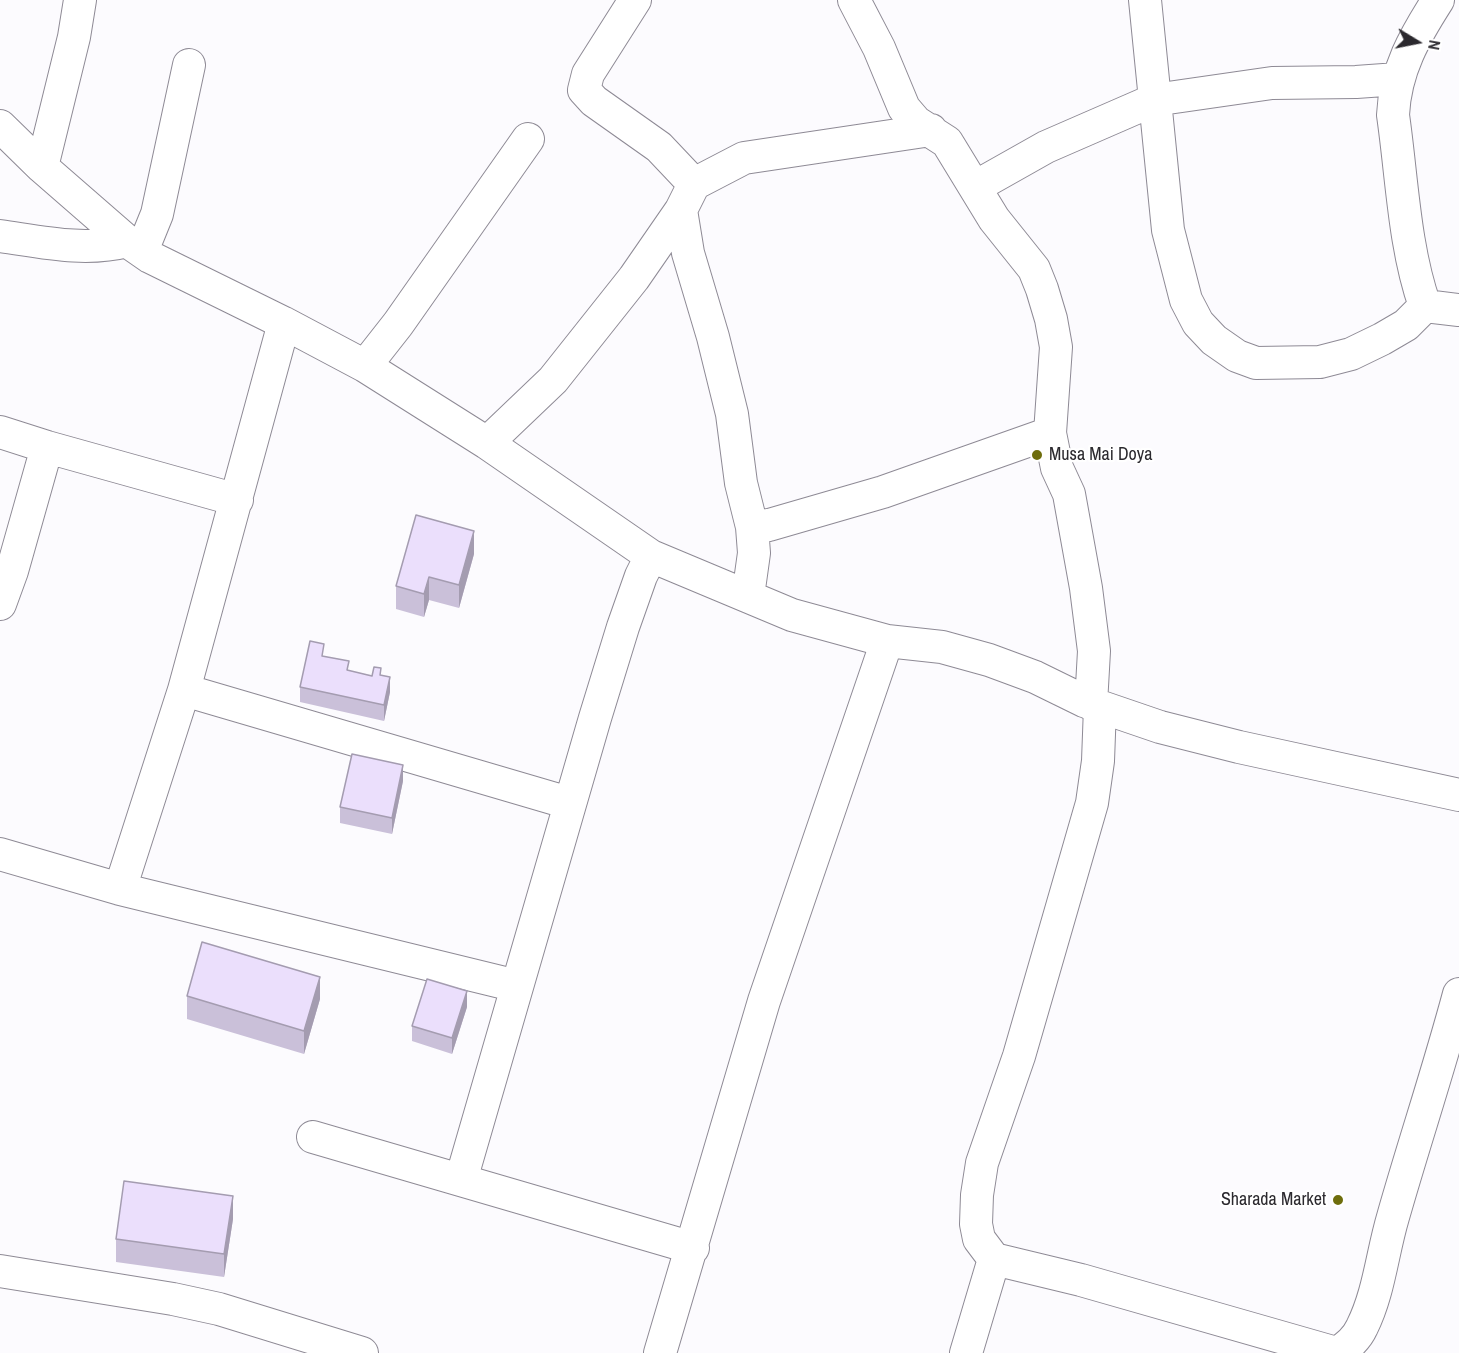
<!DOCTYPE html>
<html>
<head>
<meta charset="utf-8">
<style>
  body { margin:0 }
  #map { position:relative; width:1459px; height:1353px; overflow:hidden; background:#fcfbfe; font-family:"Archivo Narrow",sans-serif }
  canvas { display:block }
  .north { position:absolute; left:1387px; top:12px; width:60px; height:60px; -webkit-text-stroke:4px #fff; paint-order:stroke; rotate:100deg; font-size:16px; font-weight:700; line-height:24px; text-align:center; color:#2b292e }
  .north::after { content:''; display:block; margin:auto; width:21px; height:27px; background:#2b292e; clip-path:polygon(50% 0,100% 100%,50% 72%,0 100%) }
</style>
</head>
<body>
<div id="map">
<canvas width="1459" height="1353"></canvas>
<div class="north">N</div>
</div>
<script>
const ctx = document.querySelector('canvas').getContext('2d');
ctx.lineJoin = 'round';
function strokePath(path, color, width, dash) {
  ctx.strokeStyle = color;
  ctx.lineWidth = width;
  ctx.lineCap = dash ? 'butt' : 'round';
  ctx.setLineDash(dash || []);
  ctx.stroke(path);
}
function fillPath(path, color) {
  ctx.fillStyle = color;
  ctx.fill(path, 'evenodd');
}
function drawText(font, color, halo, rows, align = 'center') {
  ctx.font = font + ' "Archivo Narrow",sans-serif';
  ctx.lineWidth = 4.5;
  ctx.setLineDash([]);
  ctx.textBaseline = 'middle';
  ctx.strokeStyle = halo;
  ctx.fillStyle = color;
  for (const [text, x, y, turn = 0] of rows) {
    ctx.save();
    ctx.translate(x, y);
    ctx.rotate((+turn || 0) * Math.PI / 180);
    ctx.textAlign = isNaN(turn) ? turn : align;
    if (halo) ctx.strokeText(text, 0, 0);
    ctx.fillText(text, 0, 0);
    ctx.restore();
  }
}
const minor = new Path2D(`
  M 635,0 L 588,74 L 584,90 L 594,101 L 659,147 L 694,184 L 681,210 L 688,253 L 713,337 L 732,414 L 741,483 L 752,527 L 754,553 L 748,596
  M 854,0 L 879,48 L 904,108 L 916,122 L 947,142 L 994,219 L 1034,269 L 1042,289 L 1051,319 L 1056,347 L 1050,433 L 1057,468 L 1069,494 L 1086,588 L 1094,651 L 1091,704
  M 1145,0 L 1168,230 L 1186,300 L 1198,323 L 1214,340 L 1237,356 L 1256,363 L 1320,362 L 1351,354 L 1382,339 L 1406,325 L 1425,306
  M 1438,0 C 1415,36 1395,70 1393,115 C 1402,177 1404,247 1425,306 L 1459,310
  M 0,126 L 42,167 L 127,241 L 150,257 L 284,323 L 365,366 L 487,443 L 651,556 L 792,615 L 887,641 L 942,647 L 989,660 L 1035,677 L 1084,701 L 1160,727 L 1239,747 L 1459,795
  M 42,167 L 74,37 L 80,0
  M 694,184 L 744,158 L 931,130
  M 975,187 L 1046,147 L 1154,100 L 1272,83 L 1356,82 L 1398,79
  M 0,236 C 42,242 85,252 127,241
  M 142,251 L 157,214 L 189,65
  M 365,366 L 398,324 L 528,139
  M 0,432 L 47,447 L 237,500
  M 487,443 L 553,380 L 634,278 L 681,210
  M 752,527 L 769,525 L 883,492 L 1050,433
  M 0,604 L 12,571 L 47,447
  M 184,690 L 569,803
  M 1100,707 L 1098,761 L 1092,803 L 1019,1056 L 982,1163 L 977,1195 L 976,1224 L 979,1239 L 994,1259 L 1081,1280 L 1336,1353
  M 0,854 L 120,889 L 517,986
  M 120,889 L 184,690 L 284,323
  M 313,1137 L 693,1248
  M 461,1180 L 595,718 L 623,627 L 641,576 L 651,556
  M 0,1271 L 173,1299 L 219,1309 L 362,1353
  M 660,1353 L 764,1001 L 887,641
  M 966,1353 L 994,1259
  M 1337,1353 C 1347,1347 1357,1338 1362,1327 C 1379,1293 1382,1254 1393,1217 C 1414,1143 1439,1069 1459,994`);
strokePath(minor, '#8e8a95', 34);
strokePath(minor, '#fff', 32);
fillPath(new Path2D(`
  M 474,554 L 459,608 L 429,600 L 424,617 L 396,609 L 396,586 Z
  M 324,656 L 349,671 L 372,676 L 390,692 L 384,721 L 300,702 L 300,687 Z
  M 403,781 L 392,834 L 340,823 L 340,807 Z
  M 187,996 L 320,999 L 304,1054 L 187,1019 Z
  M 467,1007 L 452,1054 L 412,1041 L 412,1026 Z
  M 233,1219 L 224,1277 L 116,1262 L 116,1239 Z`), '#cac0d9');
fillPath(new Path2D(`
  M 474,531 L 474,554 L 459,608 L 459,585 Z
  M 429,577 L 429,600 L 424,617 L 424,594 Z
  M 390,677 L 390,692 L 384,721 L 384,705 Z
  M 403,765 L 403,781 L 392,834 L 392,818 Z
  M 320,977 L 320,999 L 304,1054 L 304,1031 Z
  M 467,991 L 467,1007 L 452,1054 L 452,1038 Z
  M 233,1196 L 233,1219 L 224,1277 L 224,1254 Z`), '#a49cb0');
const building = new Path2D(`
  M 416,515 L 474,531 L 459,585 L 429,577 L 424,594 L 396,586 Z
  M 310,641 L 324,644 L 322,656 L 349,661 L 347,670 L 372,676 L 374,667 L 381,668 L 380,675 L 390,677 L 384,705 L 300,687 Z
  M 352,754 L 403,765 L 392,818 L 340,807 Z
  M 202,942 L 320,977 L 304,1031 L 187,996 Z
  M 427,979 L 467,991 L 452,1038 L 412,1026 Z
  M 124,1181 L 233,1196 L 224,1254 L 116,1239 Z`);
fillPath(building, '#ebdffc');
strokePath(building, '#a49cb0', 1.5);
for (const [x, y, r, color] of [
  [1037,455,6,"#6e6d0c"],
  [1338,1200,6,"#6e6d0c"]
]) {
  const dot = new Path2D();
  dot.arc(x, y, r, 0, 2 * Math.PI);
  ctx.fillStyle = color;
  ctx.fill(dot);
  strokePath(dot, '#fff', 2);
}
drawText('18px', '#2b292e', '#fff', [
  ["Musa Mai Doya",1049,455],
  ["Sharada Market",1326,1200,"right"]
], 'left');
</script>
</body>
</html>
